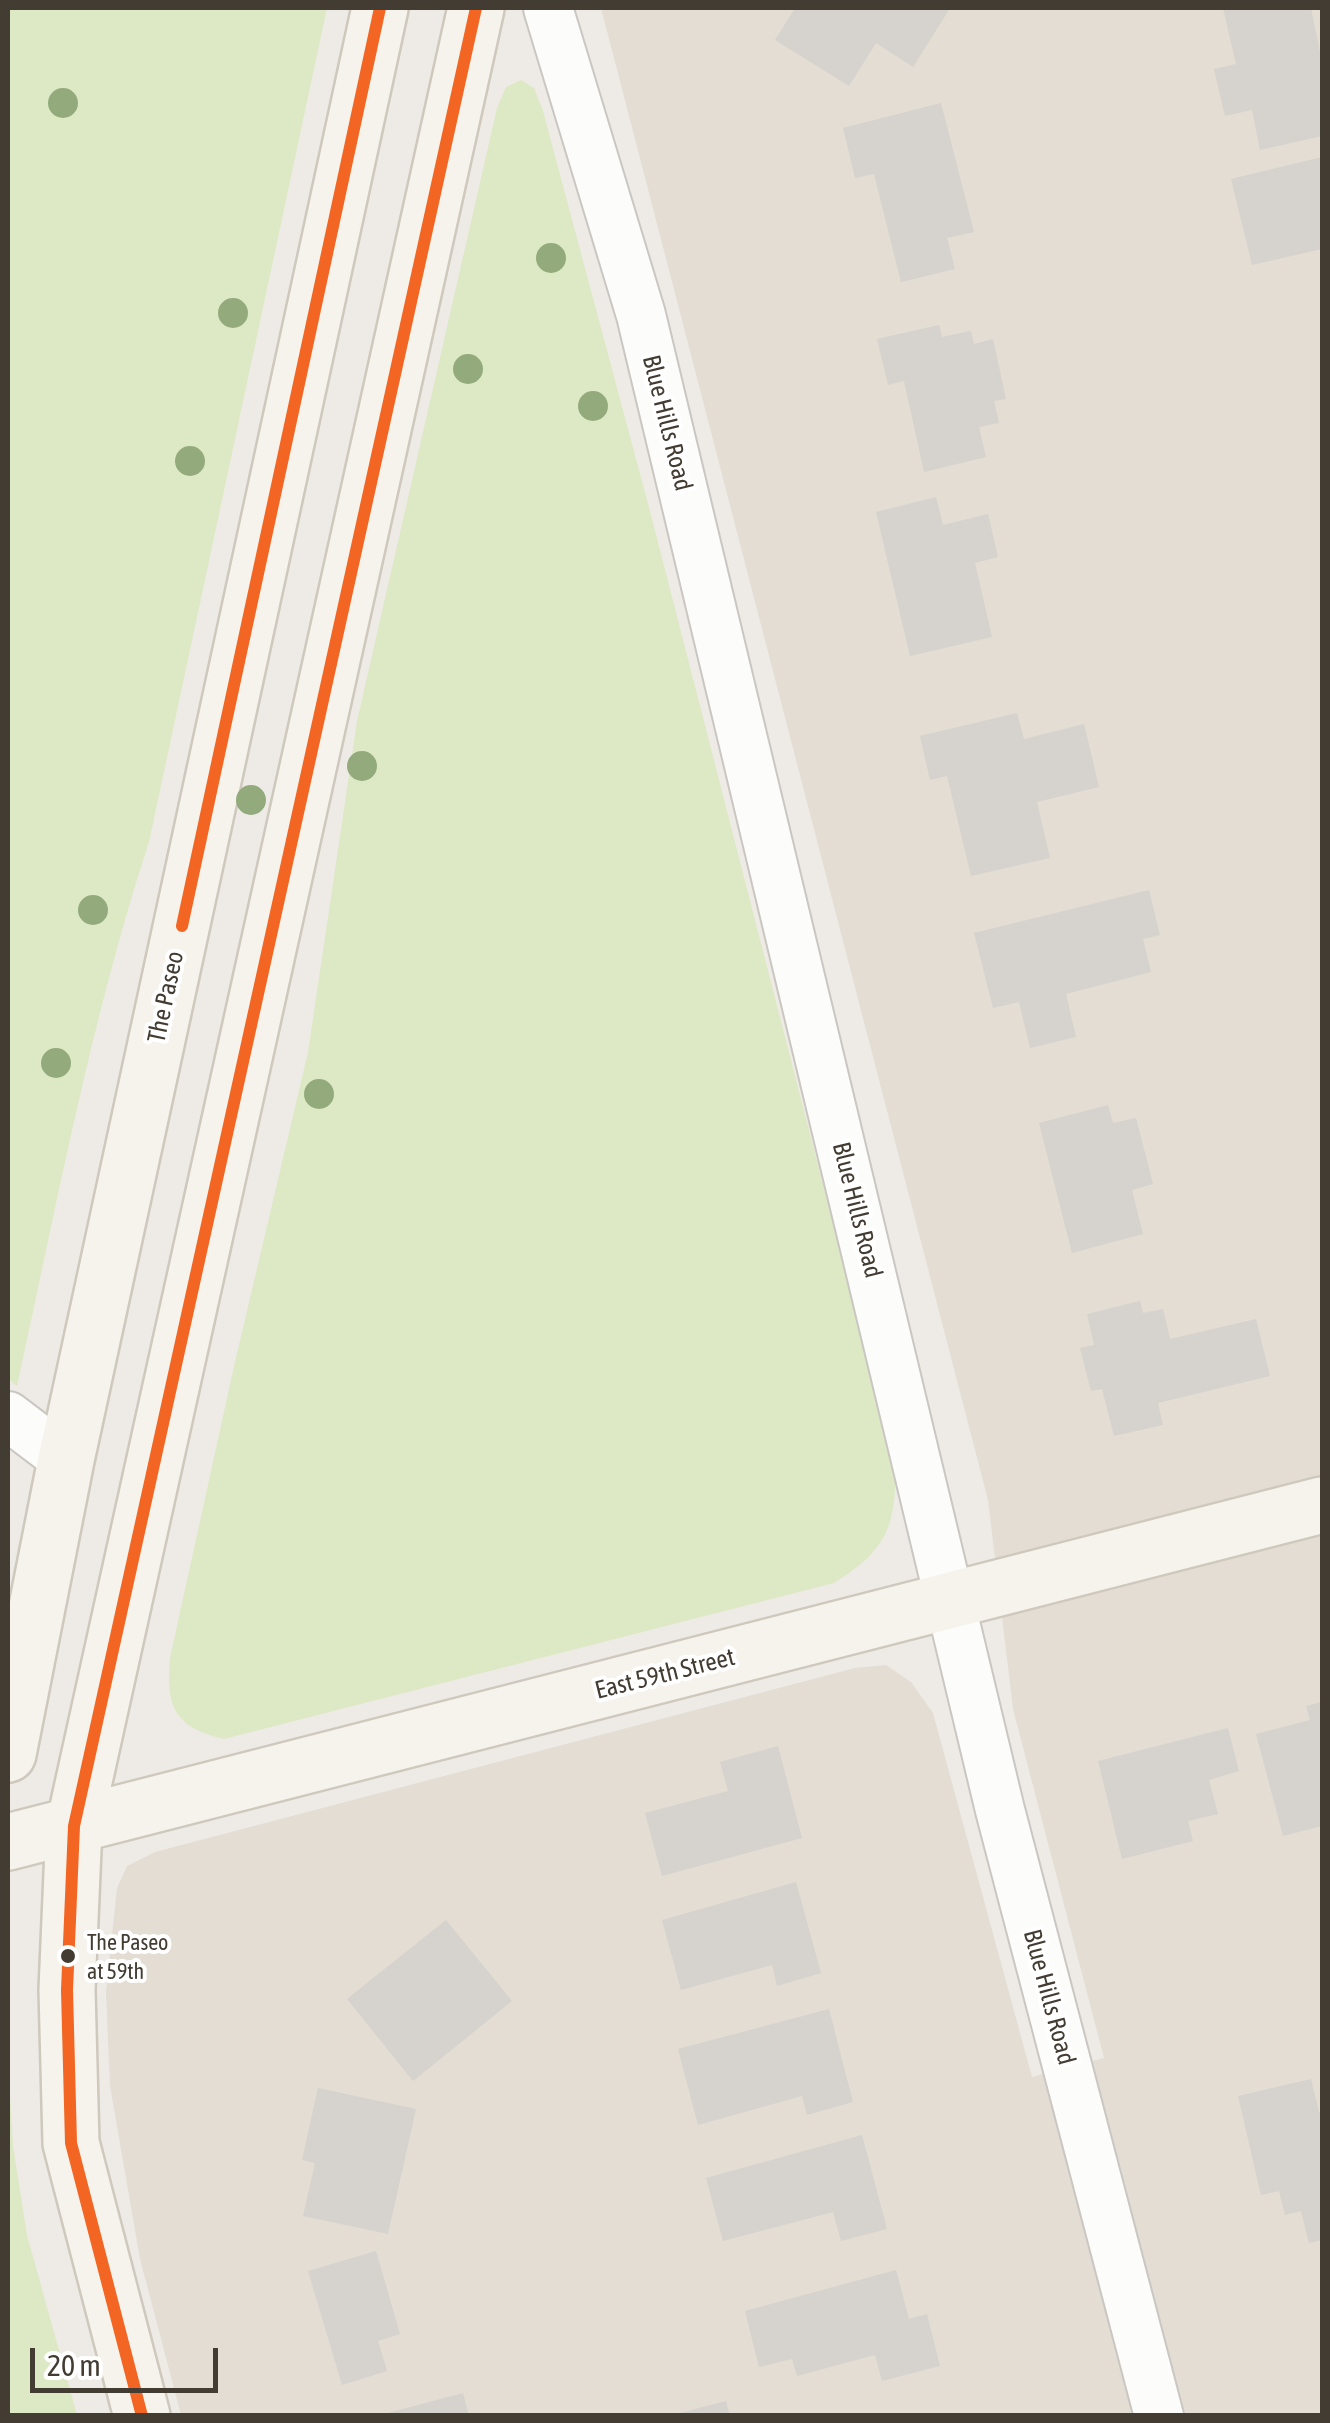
<!DOCTYPE html>
<html>
<head>
<meta charset="utf-8">
<style>
  body { margin:0 }
  #map { position:relative; width:1330px; height:2423px; overflow:hidden; background:#eeebe6; font-family:"Asap Condensed",sans-serif }
  canvas { display:block }
  .frame { position:absolute; inset:0; border:10px solid #433c33; pointer-events:none }
  .scale { position:absolute; left:30px; top:2348px; width:188px; height:45px; box-sizing:border-box; border:5px solid #433c33; border-top:0; padding-left:12px; font-size:30px; line-height:35px; white-space:nowrap; color:#433c33; -webkit-text-stroke:8px #fff; paint-order:stroke }
</style>
</head>
<body>
<div id="map">
<canvas width="1330" height="2423"></canvas>
<div class="frame"></div>
<div class="scale">20 m</div>
</div>
<script>
const ctx = document.querySelector('canvas').getContext('2d');
ctx.lineJoin = 'round';
function fillPath(path, color) {
  ctx.fillStyle = color;
  ctx.fill(path, 'evenodd');
}
function strokePath(path, color, width, dash) {
  ctx.strokeStyle = color;
  ctx.lineWidth = width;
  ctx.lineCap = dash ? 'butt' : 'round';
  ctx.setLineDash(dash || []);
  ctx.stroke(path);
}
function drawText(font, color, halo, rows, align = 'center') {
  ctx.font = font + ' "Asap Condensed",sans-serif';
  ctx.lineWidth = 8;
  ctx.setLineDash([]);
  ctx.textBaseline = 'middle';
  ctx.strokeStyle = halo;
  ctx.fillStyle = color;
  for (const [text, x, y, turn = 0] of rows) {
    ctx.save();
    ctx.translate(x, y);
    ctx.rotate((+turn || 0) * Math.PI / 180);
    ctx.textAlign = isNaN(turn) ? turn : align;
    if (halo) ctx.strokeText(text, 0, 0);
    ctx.fillText(text, 0, 0);
    ctx.restore();
  }
}
fillPath(new Path2D(`
  M 601,8 L 1322,8 L 1322,2415 L 181,2415 L 140,2259 L 110,2086 L 106,1992 L 117,1888 L 127,1866 L 155,1852 L 855,1668 L 886,1665 L 911,1682 L 933,1713 L 1032,2077 L 1104,2058 L 1013,1709 L 988,1500 Z`), '#e3ddd3');
fillPath(new Path2D(`
  M 8,8 L 327,8 L 149,842 C 91,1019 57,1204 17,1386 L 8,1379 Z
  M 521,80 L 534,88 L 543,111 L 651,515 L 895,1465 C 897,1526 886,1551 834,1583 L 224,1739 C 174,1727 166,1707 170,1658 L 234,1366 L 308,1052 L 357,721 L 497,108 L 506,87 Z
  M 8,2059 L 13,2146 L 27,2235 L 77,2415 L 8,2415 Z`), '#dce9c4');
fillPath(new Path2D(`
  M 795,8 L 950,8 L 913,67 L 876,43 L 849,86 L 775,40 Z
  M 1223,8 L 1311,8 L 1322,62 L 1322,136 L 1260,150 L 1252,110 L 1225,116 L 1214,69 L 1236,64 Z
  M 941,103 L 974,232 L 947,238 L 955,269 L 901,282 L 874,174 L 855,178 L 843,128 Z
  M 1322,157 L 1322,249 L 1252,265 L 1231,179 Z
  M 939,325 L 942,337 L 971,331 L 974,344 L 993,339 L 1006,399 L 994,401 L 999,423 L 979,427 L 986,457 L 924,472 L 904,381 L 888,385 L 877,339 Z
  M 936,497 L 943,525 L 988,514 L 998,557 L 975,563 L 992,637 L 910,656 L 876,512 Z
  M 1017,713 L 1024,739 L 1084,724 L 1099,787 L 1037,802 L 1050,858 L 971,876 L 947,776 L 930,780 L 920,736 Z
  M 1149,890 L 1160,935 L 1143,939 L 1151,972 L 1066,994 L 1076,1037 L 1030,1048 L 1019,1002 L 993,1008 L 974,933 Z
  M 1108,1105 L 1113,1123 L 1136,1118 L 1153,1184 L 1132,1190 L 1143,1234 L 1072,1253 L 1039,1123 Z
  M 1140,1301 L 1143,1313 L 1163,1309 L 1170,1339 L 1256,1319 L 1270,1376 L 1158,1403 L 1163,1425 L 1114,1436 L 1102,1389 L 1091,1391 L 1080,1348 L 1094,1345 L 1087,1314 Z
  M 1322,1702 L 1322,1826 L 1283,1836 L 1256,1734 L 1310,1720 L 1306,1706 Z
  M 1228,1728 L 1239,1771 L 1209,1780 L 1218,1814 L 1188,1821 L 1193,1841 L 1122,1859 L 1098,1761 Z
  M 778,1746 L 802,1838 L 662,1876 L 645,1813 L 728,1791 L 720,1762 Z
  M 796,1882 L 821,1973 L 777,1986 L 772,1965 L 681,1990 L 662,1920 Z
  M 446,1920 L 512,2001 L 413,2081 L 347,1999 Z
  M 829,2009 L 853,2102 L 807,2115 L 802,2096 L 698,2125 L 678,2049 Z
  M 1311,2079 L 1319,2112 L 1322,2112 L 1322,2240 L 1309,2243 L 1301,2211 L 1285,2215 L 1279,2191 L 1261,2195 L 1238,2096 Z
  M 318,2088 L 416,2109 L 388,2234 L 303,2216 L 315,2163 L 302,2160 Z
  M 862,2135 L 887,2229 L 841,2241 L 833,2212 L 723,2241 L 706,2178 Z
  M 376,2251 L 400,2334 L 378,2341 L 387,2371 L 342,2385 L 308,2271 Z
  M 896,2270 L 909,2319 L 927,2314 L 940,2366 L 882,2381 L 875,2355 L 797,2376 L 792,2359 L 759,2367 L 745,2311 Z
  M 463,2393 L 469,2416 L 384,2416 L 384,2414 Z
  M 726,2401 L 730,2416 L 676,2416 L 676,2414 Z`), '#d6d2cd');
const street = new Path2D(`
  M 548,8 L 641,315 L 1000,1810 L 1159,2416
  M 8,1416 L 66,1460`);
const secondary = new Path2D(`
  M 8,1754 L 66,1460 L 380,8
  M 8,1842 L 1322,1505
  M 142,2416 L 71,2143 L 67,1990 L 74,1826 L 476,8`);
strokePath(street, '#cac7c2', 52);
strokePath(secondary, '#cec8bd', 60);
strokePath(street, '#fcfcfb', 48);
strokePath(secondary, '#f6f3ec', 55);
strokePath(new Path2D(`
  M 182,926 L 380,8
  M 142,2416 L 71,2143 L 67,1990 L 74,1826 L 476,8`), '#f26522', 12);
ctx.fillStyle = '#92aa7c';
for (const [x, y] of [
  [63,103],
  [551,258],
  [233,313],
  [468,369],
  [593,406],
  [190,461],
  [362,766],
  [251,800],
  [93,910],
  [56,1063],
  [319,1094]
]) {
  ctx.beginPath();
  ctx.arc(x, y, 15, 0, 2 * Math.PI);
  ctx.fill();
}
for (const [x, y, r, color] of [
  [68,1956,9,"#433c33"]
]) {
  const dot = new Path2D();
  dot.arc(x, y, r, 0, 2 * Math.PI);
  ctx.fillStyle = color;
  ctx.fill(dot);
  strokePath(dot, '#fff', 4);
}
drawText('22px', '#433c33', '#fff', [
  ["The Paseo",87,1943],
  ["at 59th",87,1972]
], 'left');
drawText('25px', '#433c33', '#fff', [
  ["Blue Hills Road",667,423,76],
  ["The Paseo",166,997,-78],
  ["Blue Hills Road",857,1210,76],
  ["East 59th Street",665,1674,-14],
  ["Blue Hills Road",1049,1997,75]
]);
</script>
</body>
</html>
